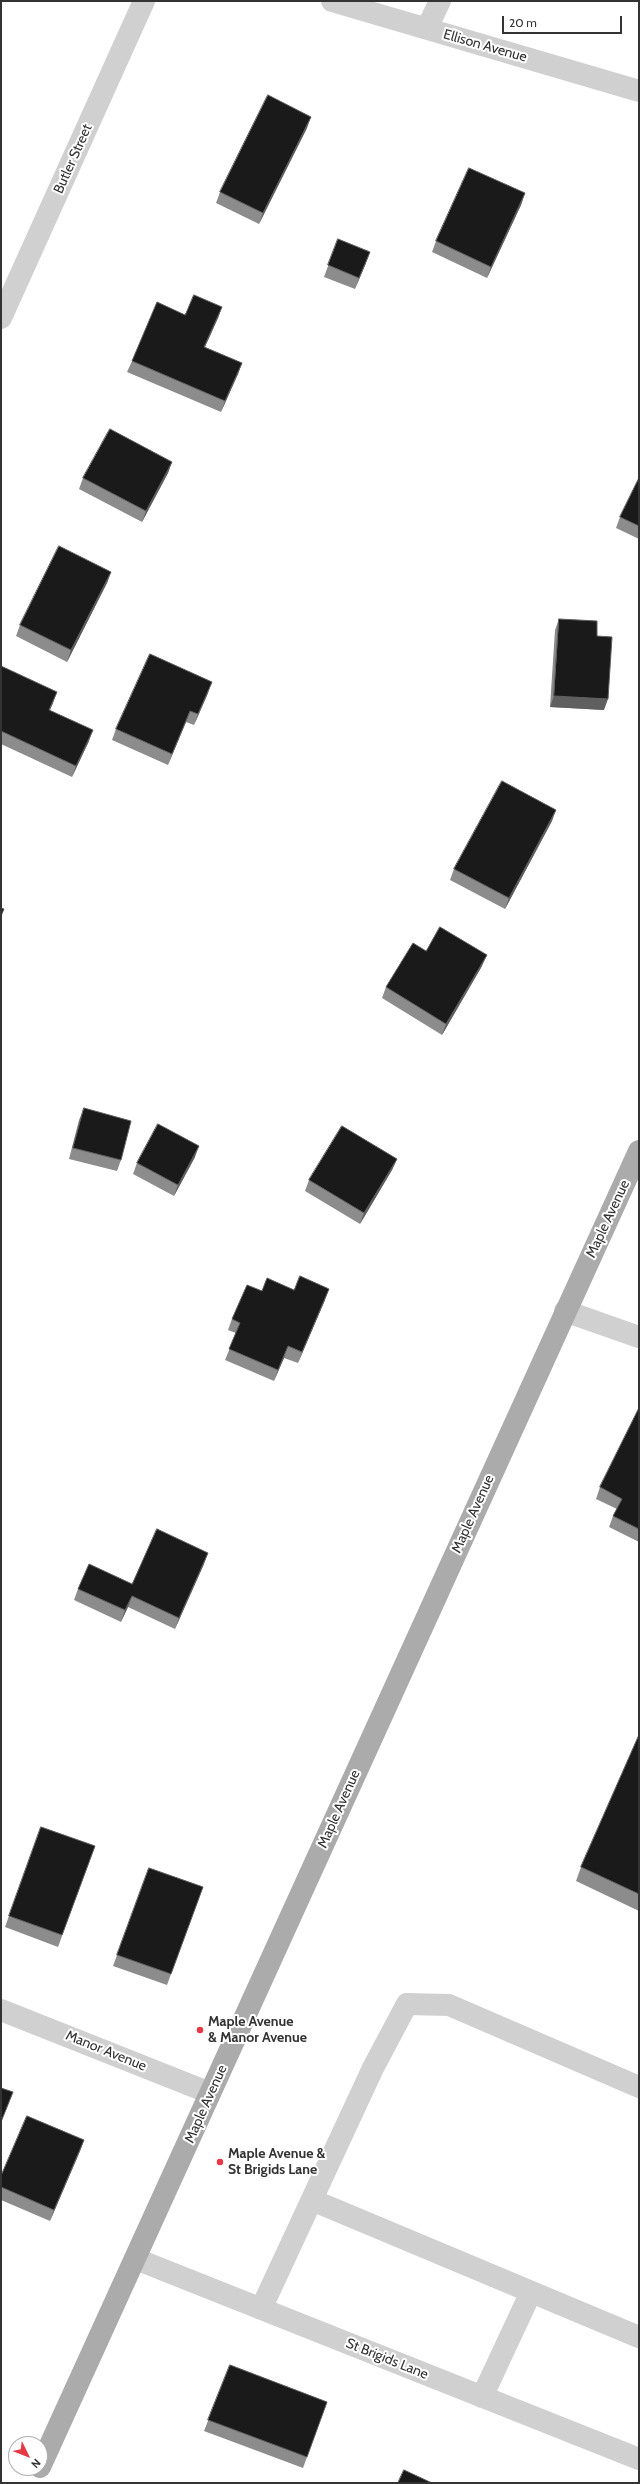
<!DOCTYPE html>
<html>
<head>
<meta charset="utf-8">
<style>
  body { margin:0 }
  #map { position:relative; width:640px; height:2484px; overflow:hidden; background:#fff; font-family:Cabin,sans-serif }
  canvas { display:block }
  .frame { position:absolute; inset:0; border:2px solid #333; pointer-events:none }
  .north { position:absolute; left:8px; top:2436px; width:40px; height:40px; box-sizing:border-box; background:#fff; border:1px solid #adadad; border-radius:50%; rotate:133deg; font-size:11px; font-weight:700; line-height:16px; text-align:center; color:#333 }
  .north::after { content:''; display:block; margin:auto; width:14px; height:18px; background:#e63946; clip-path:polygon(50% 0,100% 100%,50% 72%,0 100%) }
  .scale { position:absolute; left:502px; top:16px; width:120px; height:18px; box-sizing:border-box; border:2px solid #333; border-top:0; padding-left:5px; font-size:12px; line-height:14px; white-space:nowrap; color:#333; -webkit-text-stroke:3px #fff; paint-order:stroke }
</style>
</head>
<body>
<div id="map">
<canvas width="640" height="2484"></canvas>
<div class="frame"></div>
<div class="north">N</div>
<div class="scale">20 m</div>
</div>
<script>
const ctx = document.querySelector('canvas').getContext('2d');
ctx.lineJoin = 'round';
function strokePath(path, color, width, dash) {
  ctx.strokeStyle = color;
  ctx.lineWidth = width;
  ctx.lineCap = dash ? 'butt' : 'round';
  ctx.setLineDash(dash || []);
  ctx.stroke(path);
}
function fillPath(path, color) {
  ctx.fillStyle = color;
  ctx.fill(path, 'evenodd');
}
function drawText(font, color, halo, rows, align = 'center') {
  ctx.font = font + ' Cabin,sans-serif';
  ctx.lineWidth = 4;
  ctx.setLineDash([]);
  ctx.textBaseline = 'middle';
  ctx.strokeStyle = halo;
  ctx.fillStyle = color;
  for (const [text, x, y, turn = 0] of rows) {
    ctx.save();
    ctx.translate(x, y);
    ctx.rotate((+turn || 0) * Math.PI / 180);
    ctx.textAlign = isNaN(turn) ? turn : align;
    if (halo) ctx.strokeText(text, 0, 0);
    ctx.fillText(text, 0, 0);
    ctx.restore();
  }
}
strokePath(new Path2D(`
  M 332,1 L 639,91
  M 427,28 L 440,1
  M 1,318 L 144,1
  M 565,1311 L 639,1337
  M 1,2010 L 210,2093
  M 312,2200 L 639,2337
  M 136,2259 L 639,2459
  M 261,2309 L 373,2068 L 407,2004 L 449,2005 L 639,2087
  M 482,2397 L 531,2292`), '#d0d0d0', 22);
strokePath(new Path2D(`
  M 40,2467 L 639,1151`), '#ababab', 22);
fillPath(new Path2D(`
  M 307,128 L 259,224 L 216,203 L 220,192 Z
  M 525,193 L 521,205 L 487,278 L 432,252 L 436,241 Z
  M 338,239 L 366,263 L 355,289 L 324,277 Z
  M 222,307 L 218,318 L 205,347 L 242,363 L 238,374 L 221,412 L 127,372 L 132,361 L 185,315 Z
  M 172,462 L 168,473 L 142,522 L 79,489 L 83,478 Z
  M 639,478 L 639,539 L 616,528 L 620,517 Z
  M 111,572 L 107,583 L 67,662 L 16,636 L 20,625 Z
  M 559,619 L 597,636 L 604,710 L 550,707 L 555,630 Z
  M 1,666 L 53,703 L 50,710 L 89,741 L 72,777 L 1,744 Z
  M 208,693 L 194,725 L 186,722 L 168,765 L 112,740 L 116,729 Z
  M 552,821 L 505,909 L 450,880 L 454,869 Z
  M 426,951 L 482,966 L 442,1035 L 382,998 L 386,987 Z
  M 84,1108 L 121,1160 L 117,1171 L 69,1159 L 79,1120 Z
  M 195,1157 L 174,1196 L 133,1174 L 137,1163 Z
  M 397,1159 L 392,1170 L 360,1224 L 305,1191 L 309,1180 Z
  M 294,1290 L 325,1300 L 298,1363 L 284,1358 L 274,1381 L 225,1360 L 236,1333 L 228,1330 L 232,1319 Z
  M 639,1408 L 639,1542 L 609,1527 L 613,1516 L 617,1509 L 596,1499 L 600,1487 Z
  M 204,1564 L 175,1629 L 128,1607 L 121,1622 L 74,1600 L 78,1589 L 132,1584 Z
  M 639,1735 L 639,1911 L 576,1881 L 581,1867 Z
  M 41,1827 L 95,1846 L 58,1947 L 5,1927 Z
  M 149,1868 L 203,1887 L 167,1985 L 113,1966 Z
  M 84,2140 L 80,2151 L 50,2221 L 1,2200 L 1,2176 Z
  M 230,2365 L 327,2402 L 303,2468 L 204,2431 Z`), '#8c8c8c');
fillPath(new Path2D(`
  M 311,117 L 307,128 L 259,224 L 263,213 Z
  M 525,193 L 521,205 L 487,278 L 491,267 Z
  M 370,252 L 366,263 L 355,289 L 359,278 Z
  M 222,307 L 218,318 L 200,358 L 204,347 Z
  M 242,363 L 238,374 L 221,412 L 225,401 Z
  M 172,462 L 168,473 L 142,522 L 146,511 Z
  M 111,572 L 107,583 L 67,662 L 71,650 Z
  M 212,682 L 208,693 L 194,725 L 198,714 Z
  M 57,692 L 53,703 L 45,721 L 49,710 Z
  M 554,696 L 608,699 L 604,710 L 550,707 Z
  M 190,711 L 186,722 L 168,765 L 172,754 Z
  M 93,730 L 89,741 L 72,777 L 76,766 Z
  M 556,810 L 552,821 L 505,909 L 509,898 Z
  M 487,955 L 482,966 L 442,1035 L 446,1024 Z
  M 199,1146 L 195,1157 L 174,1196 L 178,1185 Z
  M 397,1159 L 392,1170 L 360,1224 L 364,1213 Z
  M 329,1289 L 325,1300 L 298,1363 L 302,1352 Z
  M 288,1346 L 284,1358 L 274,1381 L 278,1370 Z
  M 208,1553 L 204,1564 L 175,1629 L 179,1618 Z
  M 132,1596 L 128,1607 L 121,1622 L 125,1610 Z
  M 84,2140 L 80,2151 L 50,2221 L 54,2210 Z`), '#5f5f5f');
const building = new Path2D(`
  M 268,95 L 311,117 L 263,213 L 220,192 Z
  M 469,168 L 525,193 L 491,267 L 436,241 Z
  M 338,239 L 370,252 L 359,278 L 328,265 Z
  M 194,295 L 222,307 L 204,347 L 242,363 L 225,401 L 132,361 L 157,302 L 185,315 Z
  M 110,429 L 172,462 L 146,511 L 83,478 Z
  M 639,478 L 639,526 L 620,517 Z
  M 59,546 L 111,572 L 71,650 L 20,625 Z
  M 559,619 L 597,621 L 597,636 L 612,637 L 608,699 L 554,696 Z
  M 150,654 L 212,682 L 198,714 L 190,711 L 172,754 L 116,729 Z
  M 1,666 L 57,692 L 49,710 L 93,730 L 76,766 L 1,731 Z
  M 502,781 L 556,810 L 509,898 L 454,869 Z
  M 1,908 L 4,909 L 1,916 Z
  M 440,927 L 487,955 L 446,1024 L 386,987 L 413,943 L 426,951 Z
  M 84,1108 L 131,1121 L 121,1160 L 73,1148 Z
  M 158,1124 L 199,1146 L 178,1185 L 137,1163 Z
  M 342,1126 L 397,1159 L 364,1213 L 309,1180 Z
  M 300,1276 L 329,1289 L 302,1352 L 288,1346 L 278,1370 L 229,1349 L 240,1323 L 232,1319 L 247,1285 L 262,1291 L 267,1278 L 294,1290 Z
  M 639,1408 L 639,1529 L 613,1516 L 622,1499 L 600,1487 Z
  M 157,1529 L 208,1553 L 179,1618 L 132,1596 L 125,1610 L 78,1589 L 89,1564 L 132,1584 Z
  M 639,1735 L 639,1894 L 581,1867 Z
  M 41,1827 L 95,1846 L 62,1935 L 9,1916 Z
  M 149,1868 L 203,1887 L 171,1974 L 117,1955 Z
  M 1,2088 L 13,2092 L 1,2122 Z
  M 27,2116 L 84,2140 L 54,2210 L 1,2187 L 1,2176 Z
  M 230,2365 L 327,2402 L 307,2457 L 208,2420 Z
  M 404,2470 L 432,2483 L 398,2483 Z`);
fillPath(building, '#1a1a1a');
strokePath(building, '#5f5f5f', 1);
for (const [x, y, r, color] of [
  [200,2030,4,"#e63946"],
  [220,2162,4,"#e63946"]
]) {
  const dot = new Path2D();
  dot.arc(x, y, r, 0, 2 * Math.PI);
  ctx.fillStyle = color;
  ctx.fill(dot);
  strokePath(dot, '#fff', 1.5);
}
drawText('14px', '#333', '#fff', [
  ["Ellison Avenue",485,46,16],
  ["Butler Street",73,159,-66],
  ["Maple Avenue",608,1219,-65],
  ["Maple Avenue",473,1514,-66],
  ["Maple Avenue",339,1809,-66],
  ["Manor Avenue",106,2051,22],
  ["Maple Avenue",206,2104,-66],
  ["St Brigids Lane",387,2359,22]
]);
drawText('bold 14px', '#333', '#fff', [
  ["Maple Avenue",208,2022],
  ["& Manor Avenue",208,2038],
  ["Maple Avenue &",228,2154],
  ["St Brigids Lane",228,2170]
], 'left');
</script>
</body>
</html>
